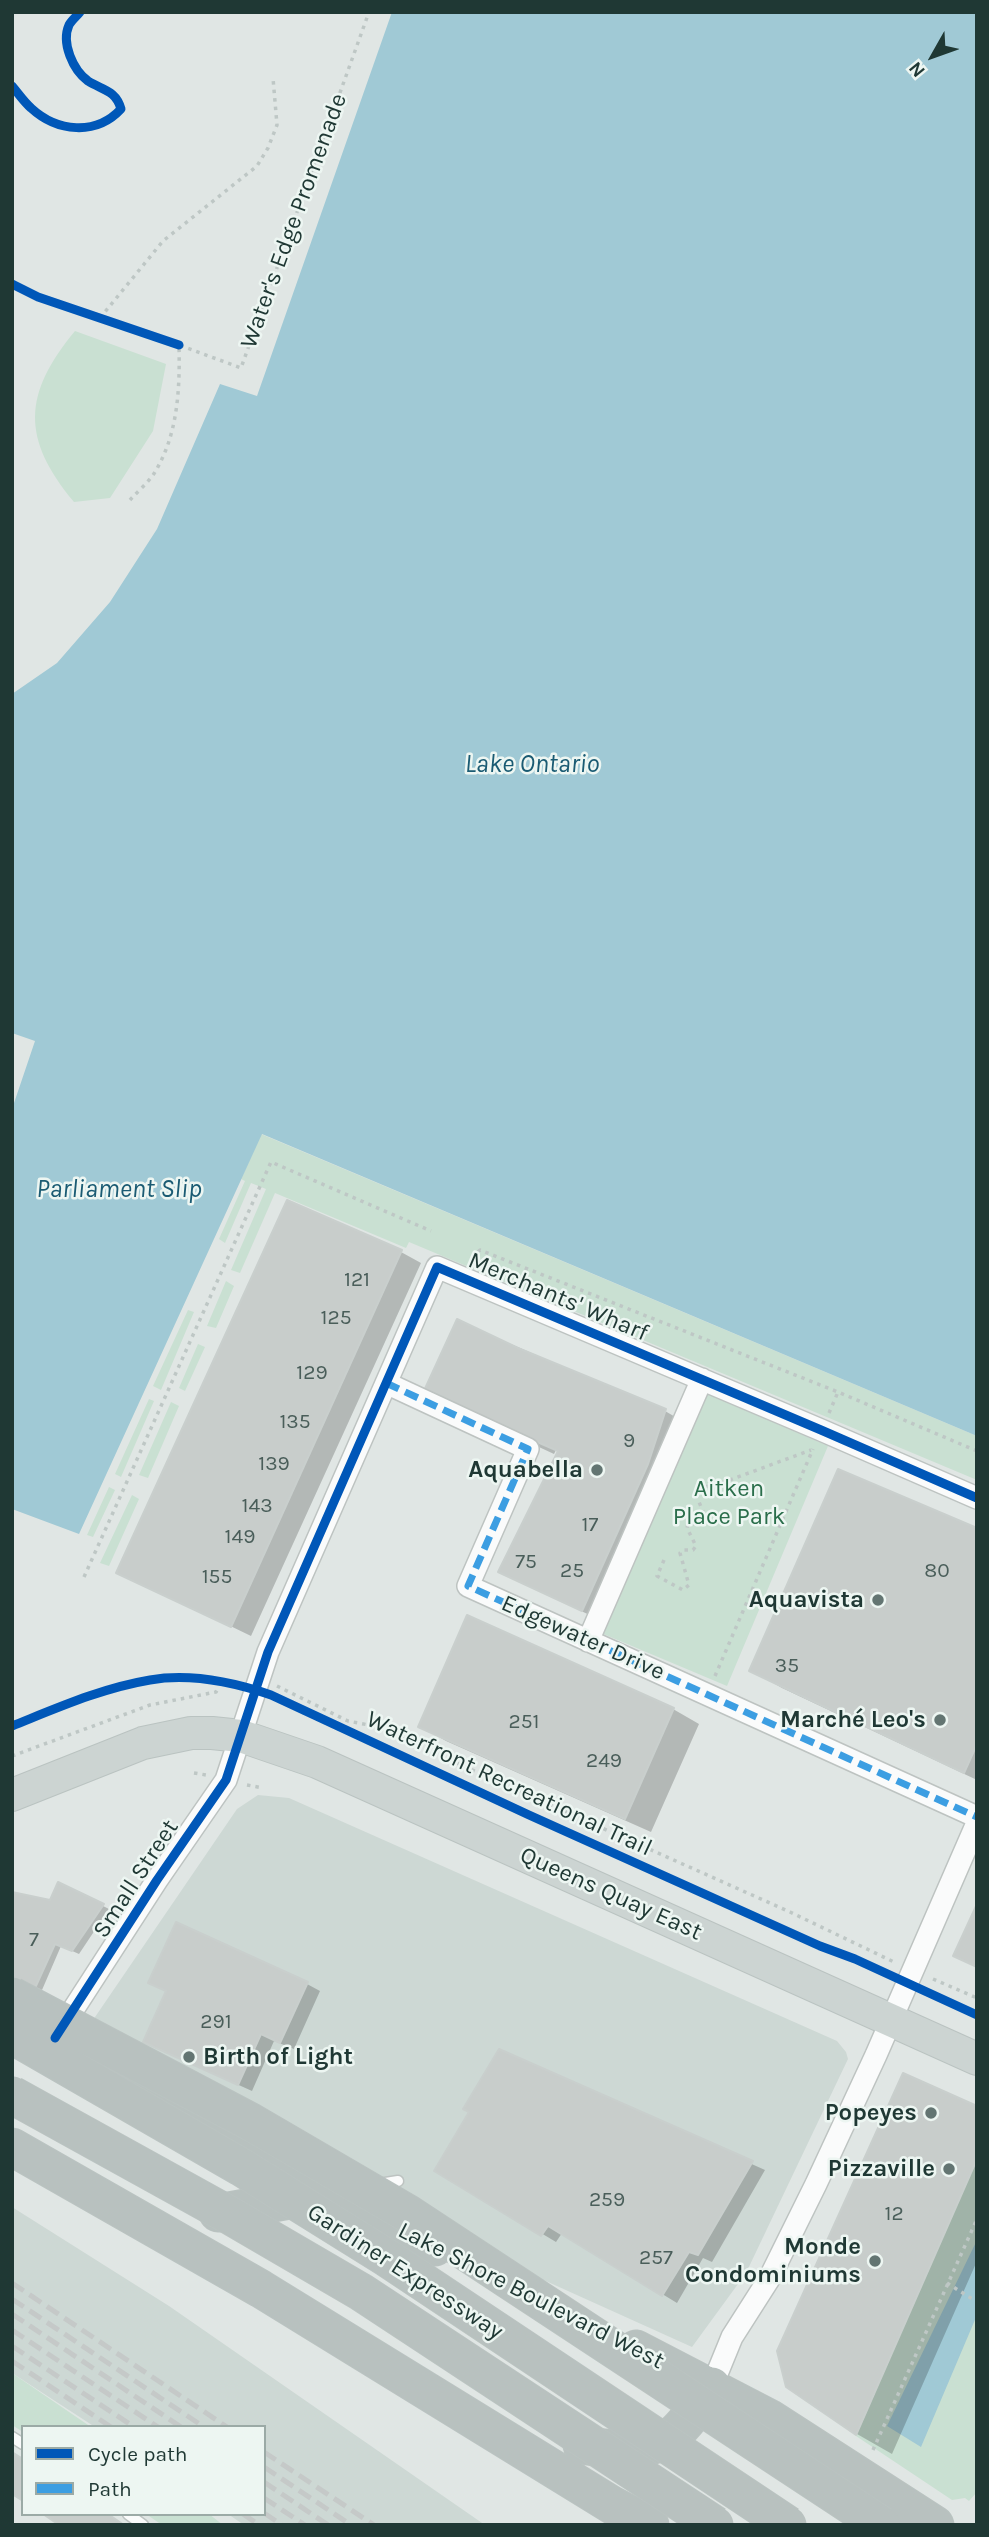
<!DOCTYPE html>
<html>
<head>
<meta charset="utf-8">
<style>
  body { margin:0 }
  #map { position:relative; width:989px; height:2537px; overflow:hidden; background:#e0e6e4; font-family:Karla,sans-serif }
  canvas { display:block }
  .frame { position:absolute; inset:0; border:14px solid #1f3834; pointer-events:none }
  .legend { position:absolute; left:21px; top:2425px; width:245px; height:91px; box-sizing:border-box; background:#edf6f2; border:2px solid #9baaa6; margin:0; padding:9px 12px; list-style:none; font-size:21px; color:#1f3834 }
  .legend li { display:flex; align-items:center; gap:14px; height:35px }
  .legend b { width:35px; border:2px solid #9baaa6 }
  .north { position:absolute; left:898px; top:21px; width:70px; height:70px; -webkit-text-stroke:5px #edf6f2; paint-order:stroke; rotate:230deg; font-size:19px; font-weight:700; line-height:28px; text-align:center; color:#1f3834 }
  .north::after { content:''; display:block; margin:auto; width:24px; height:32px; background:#1f3834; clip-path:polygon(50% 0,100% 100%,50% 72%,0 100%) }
</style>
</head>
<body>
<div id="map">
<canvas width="989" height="2537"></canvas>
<div class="frame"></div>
<ul class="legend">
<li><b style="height:9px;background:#0057b8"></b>Cycle path</li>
<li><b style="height:9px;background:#3c9ee2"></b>Path</li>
</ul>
<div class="north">N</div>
</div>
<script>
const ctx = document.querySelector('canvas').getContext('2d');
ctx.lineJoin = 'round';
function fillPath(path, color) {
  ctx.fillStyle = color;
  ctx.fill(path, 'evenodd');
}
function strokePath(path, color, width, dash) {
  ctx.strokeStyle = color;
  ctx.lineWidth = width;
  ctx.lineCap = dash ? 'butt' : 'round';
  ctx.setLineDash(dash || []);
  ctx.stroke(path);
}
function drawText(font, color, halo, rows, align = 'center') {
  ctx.font = font + ' Karla,sans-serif';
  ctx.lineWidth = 5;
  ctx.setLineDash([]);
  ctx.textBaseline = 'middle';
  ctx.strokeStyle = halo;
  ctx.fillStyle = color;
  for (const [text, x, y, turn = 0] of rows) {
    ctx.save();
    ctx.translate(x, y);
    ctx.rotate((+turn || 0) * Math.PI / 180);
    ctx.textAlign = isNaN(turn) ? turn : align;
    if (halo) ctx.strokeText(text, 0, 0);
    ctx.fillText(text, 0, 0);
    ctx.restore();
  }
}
fillPath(new Path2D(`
  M 258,1795 L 289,1798 L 837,2041 L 846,2052 L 848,2059 L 746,2273 L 692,2347 L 517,2268 L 93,2020 L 237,1809 Z
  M 12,2207 L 169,2306 L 485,2525 L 244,2525 L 228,2514 L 264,2514 L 264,2427 L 95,2427 L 12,2373 Z`), '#cdd8d4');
fillPath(new Path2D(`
  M 75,331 L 166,364 L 153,431 L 110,498 L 74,502 C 21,438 23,394 75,331 Z
  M 261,1134 L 977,1436 L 977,1480 L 409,1242 L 406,1248 L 275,1193 L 240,1273 L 231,1270 L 266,1189 L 251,1183 L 225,1243 L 219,1239 L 245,1181 L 241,1179 Z
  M 226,1281 L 234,1286 L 216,1328 L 207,1326 Z
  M 188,1310 L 194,1312 L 161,1390 L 153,1386 Z
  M 198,1344 L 205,1347 L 185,1391 L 179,1388 Z
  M 702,1391 L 828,1446 L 727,1686 L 601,1633 Z
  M 149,1399 L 154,1401 L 121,1477 L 115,1474 Z
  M 171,1402 L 179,1406 L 148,1478 L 139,1475 Z
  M 109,1487 L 115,1490 L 93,1537 L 87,1535 Z
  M 132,1495 L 139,1499 L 109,1566 L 100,1563 Z
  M 977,2159 L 977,2492 L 969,2501 L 965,2498 L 952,2500 L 856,2436 Z
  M 12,2373 L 91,2427 L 23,2427 L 23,2432 L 12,2425 Z
  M 146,2514 L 209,2514 L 223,2525 L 162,2525 Z`), '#c9e0d2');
fillPath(new Path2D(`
  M 392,12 L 977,12 L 977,1436 L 262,1134 L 79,1534 L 12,1509 L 12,1109 L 35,1041 L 12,1033 L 12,694 L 57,663 L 110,602 L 157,529 L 220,384 L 257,396 Z
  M 977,2240 L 977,2315 L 921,2447 L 887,2426 Z`), '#a0c9d5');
fillPath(new Path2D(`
  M 401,1252 L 421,1263 L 251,1636 L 119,1572 Z
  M 458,1321 L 665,1411 L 684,1422 L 602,1621 L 500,1572 L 559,1452 L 556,1450 L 554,1454 L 444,1403 Z
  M 977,1530 L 977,1780 L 782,1688 L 751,1670 Z
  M 673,1709 L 699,1724 L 651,1832 L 446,1741 L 420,1726 Z
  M 59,1884 L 109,1909 L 79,1954 L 61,1946 L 42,1990 L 12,1976 Z
  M 150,1983 L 307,1984 L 320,1991 L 294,2049 L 274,2041 L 252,2091 L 159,2049 L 168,1992 Z
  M 500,2051 L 765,2170 L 712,2262 L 703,2258 L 677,2303 L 562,2233 L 556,2242 L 437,2171 L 471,2112 Z
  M 977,2108 L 977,2261 L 892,2454 L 857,2434 L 787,2386 Z`), '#0003');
const building = new Path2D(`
  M 287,1200 L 402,1250 L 231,1627 L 116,1573 Z
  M 457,1319 L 518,1348 L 666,1409 L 648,1464 L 582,1611 L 498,1572 L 558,1451 L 535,1441 L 534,1444 L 423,1393 Z
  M 838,1469 L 977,1528 L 977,1744 L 964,1773 L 749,1671 Z
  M 467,1615 L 674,1708 L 625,1819 L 418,1727 Z
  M 58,1882 L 104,1904 L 72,1951 L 55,1944 L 35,1988 L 12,1977 L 12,1892 L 50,1900 Z
  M 977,1904 L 977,1967 L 953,1956 Z
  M 176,1922 L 308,1982 L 280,2043 L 261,2034 L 238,2085 L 143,2042 L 166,1991 L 148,1983 Z
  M 499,2049 L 753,2161 L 698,2255 L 689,2252 L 662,2296 L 548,2226 L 541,2236 L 434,2171 L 469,2112 L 463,2109 Z
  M 903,2073 L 977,2106 L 977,2159 L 856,2435 L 786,2387 L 777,2351 Z
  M 12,2452 L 23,2459 L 23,2501 L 12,2494 Z
  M 43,2514 L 108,2514 L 124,2525 L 59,2525 Z`);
fillPath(building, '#c8cdcb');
strokePath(building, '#c9cfcd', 2);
const lane = new Path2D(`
  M 379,2184 L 398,2181
  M 12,2437 L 23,2444
  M 128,2514 L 143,2525`);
const street = new Path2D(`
  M 386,1383 L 528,1449 L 468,1586 L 977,1817
  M 588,1641 L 702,1379
  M 60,2030 L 157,1880 L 226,1780 L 268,1652 L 437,1267 L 821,1430 L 977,1498
  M 712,2386 L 732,2337 L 769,2279 L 816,2184 L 876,2055 L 977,1823`);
const primary = new Path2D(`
  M 12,1795 L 143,1743 L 191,1733 L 212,1733 L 241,1736 L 317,1762 L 977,2059`);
const highway = new Path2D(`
  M 56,2039 L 328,2193 L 435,2247
  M 12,2147 L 261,2289 L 612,2505 L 650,2525
  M 218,2213 L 317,2195
  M 636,2349 L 769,2418 L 935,2525
  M 582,2445 C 610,2450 651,2454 674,2434 C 689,2421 700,2403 712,2386`);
strokePath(lane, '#bdc3c1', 13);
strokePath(street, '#bdc3c1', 24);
strokePath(primary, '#bac3c1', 34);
strokePath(highway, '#bac3c1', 39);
strokePath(new Path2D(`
  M 100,318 L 163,241 L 257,166 L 268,148 L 277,125 L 273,78
  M 130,500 C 138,491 149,482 155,472 C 178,434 180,389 179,345 L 241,368 L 369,12
  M 472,1258 L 480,1250 L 838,1392 L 977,1451
  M 829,1413 L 838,1392
  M 664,1560 L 657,1576 L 683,1590 L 689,1585 L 680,1553 L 684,1550 L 693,1550 L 696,1546 L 687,1528 L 688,1524 L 708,1523 L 696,1495 L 699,1488 L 719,1484 L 811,1450
  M 84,1577 L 271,1162 L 431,1231
  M 715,1676 L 813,1449
  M 277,1686 L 348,1721 L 374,1726 L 790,1912 L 894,1962
  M 12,1756 L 150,1705 L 216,1692 L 219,1687
  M 194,1773 L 206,1775
  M 247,1785 L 263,1788
  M 933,1979 L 977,1998
  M 947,2283 L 977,2302
  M 873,2450 L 977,2219`), '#bec7c5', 3.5, [3.5, 5]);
strokePath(lane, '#fafbfb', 10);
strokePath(street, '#fafbfb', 21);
strokePath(primary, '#ccd4d2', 32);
strokePath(highway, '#b8c1bf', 37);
strokePath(new Path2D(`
  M 12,2283 L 227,2427
  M 12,2299 L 204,2427
  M 12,2314 L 181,2427
  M 12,2330 L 158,2427
  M 12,2346 L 134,2427
  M 12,2361 L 111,2427
  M 264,2452 L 374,2525
  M 264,2467 L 351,2525
  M 264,2482 L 328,2525
  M 264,2498 L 305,2525
  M 264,2513 L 282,2525
  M 243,2514 L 259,2525`), '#c5c9c8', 5, [14, 7]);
const highwayBridge = new Path2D(`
  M 12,1996 L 251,2122 L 407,2213 L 881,2525
  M 12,2035 L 241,2167 L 387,2258 L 788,2525
  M 12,2095 L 229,2215 L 361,2292 L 715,2525`);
strokePath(highwayBridge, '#bac3c1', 39, []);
strokePath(highwayBridge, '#b8c1bf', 37);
strokePath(new Path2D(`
  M 386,1383 L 528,1449 L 468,1586 L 977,1817`), '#3c9ee2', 7, [14, 7]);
strokePath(new Path2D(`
  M 12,86 C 18,93 24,102 31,108 C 57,132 96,136 121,109 C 116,90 102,90 88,81 C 73,70 61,43 69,25 C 71,21 77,16 80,12
  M 12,284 L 38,297 L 179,345
  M 12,1726 C 57,1708 102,1688 150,1680 C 190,1673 233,1682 271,1695 L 529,1815 L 820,1946 L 855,1959 L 977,2015
  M 55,2038 L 157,1880 L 226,1780 L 268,1652 L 437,1267 L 821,1430 L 977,1498`), '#0057b8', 9);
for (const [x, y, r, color] of [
  [597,1470,7,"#637572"],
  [878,1600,7,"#637572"],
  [940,1720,7,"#637572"],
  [189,2057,7,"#637572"],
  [931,2113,7,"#637572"],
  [949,2169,7,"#637572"],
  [875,2261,7,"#637572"]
]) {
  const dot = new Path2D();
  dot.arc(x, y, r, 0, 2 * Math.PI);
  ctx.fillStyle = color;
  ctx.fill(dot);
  strokePath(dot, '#edf6f2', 2.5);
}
drawText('21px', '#4a5e5a', null, [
  ["121",357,1280],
  ["125",336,1318],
  ["129",312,1373],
  ["135",295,1422],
  ["9",629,1441],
  ["139",274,1464],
  ["143",257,1506],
  ["17",590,1525],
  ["149",240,1537],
  ["75",526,1562],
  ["25",572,1571],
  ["80",937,1571],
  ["155",217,1577],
  ["35",787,1666],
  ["251",524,1722],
  ["249",604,1761],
  ["7",34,1940],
  ["291",216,2022],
  ["259",607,2200],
  ["12",894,2214],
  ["257",656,2258]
]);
drawText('24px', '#1f3834', '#edf6f2', [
  ["Water's Edge Promenade",294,221,-70],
  ["Merchants' Wharf",558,1297,23],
  ["Edgewater Drive",583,1638,24],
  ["Waterfront Recreational Trail",509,1784,25],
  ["Small Street",136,1879,-57],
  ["Queens Quay East",611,1894,24],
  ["Gardiner Expressway",405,2272,33],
  ["Lake Shore Boulevard West",531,2296,27]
]);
drawText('bold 24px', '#1f3834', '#edf6f2', [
  ["Aquabella",583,1470],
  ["Aquavista",864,1600],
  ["Marché Leo's",926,1720],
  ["Birth of Light",203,2057,"left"],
  ["Popeyes",917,2113],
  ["Pizzaville",935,2169],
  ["Monde",861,2247],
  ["Condominiums",861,2275]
], 'right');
drawText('24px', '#2a6e4b', '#edf6f2', [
  ["Aitken",729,1489],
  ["Place Park",729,1517]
]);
drawText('italic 26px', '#1a5b73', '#edf6f2', [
  ["Lake Ontario",532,765],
  ["Parliament Slip",119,1190]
]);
</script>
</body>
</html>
